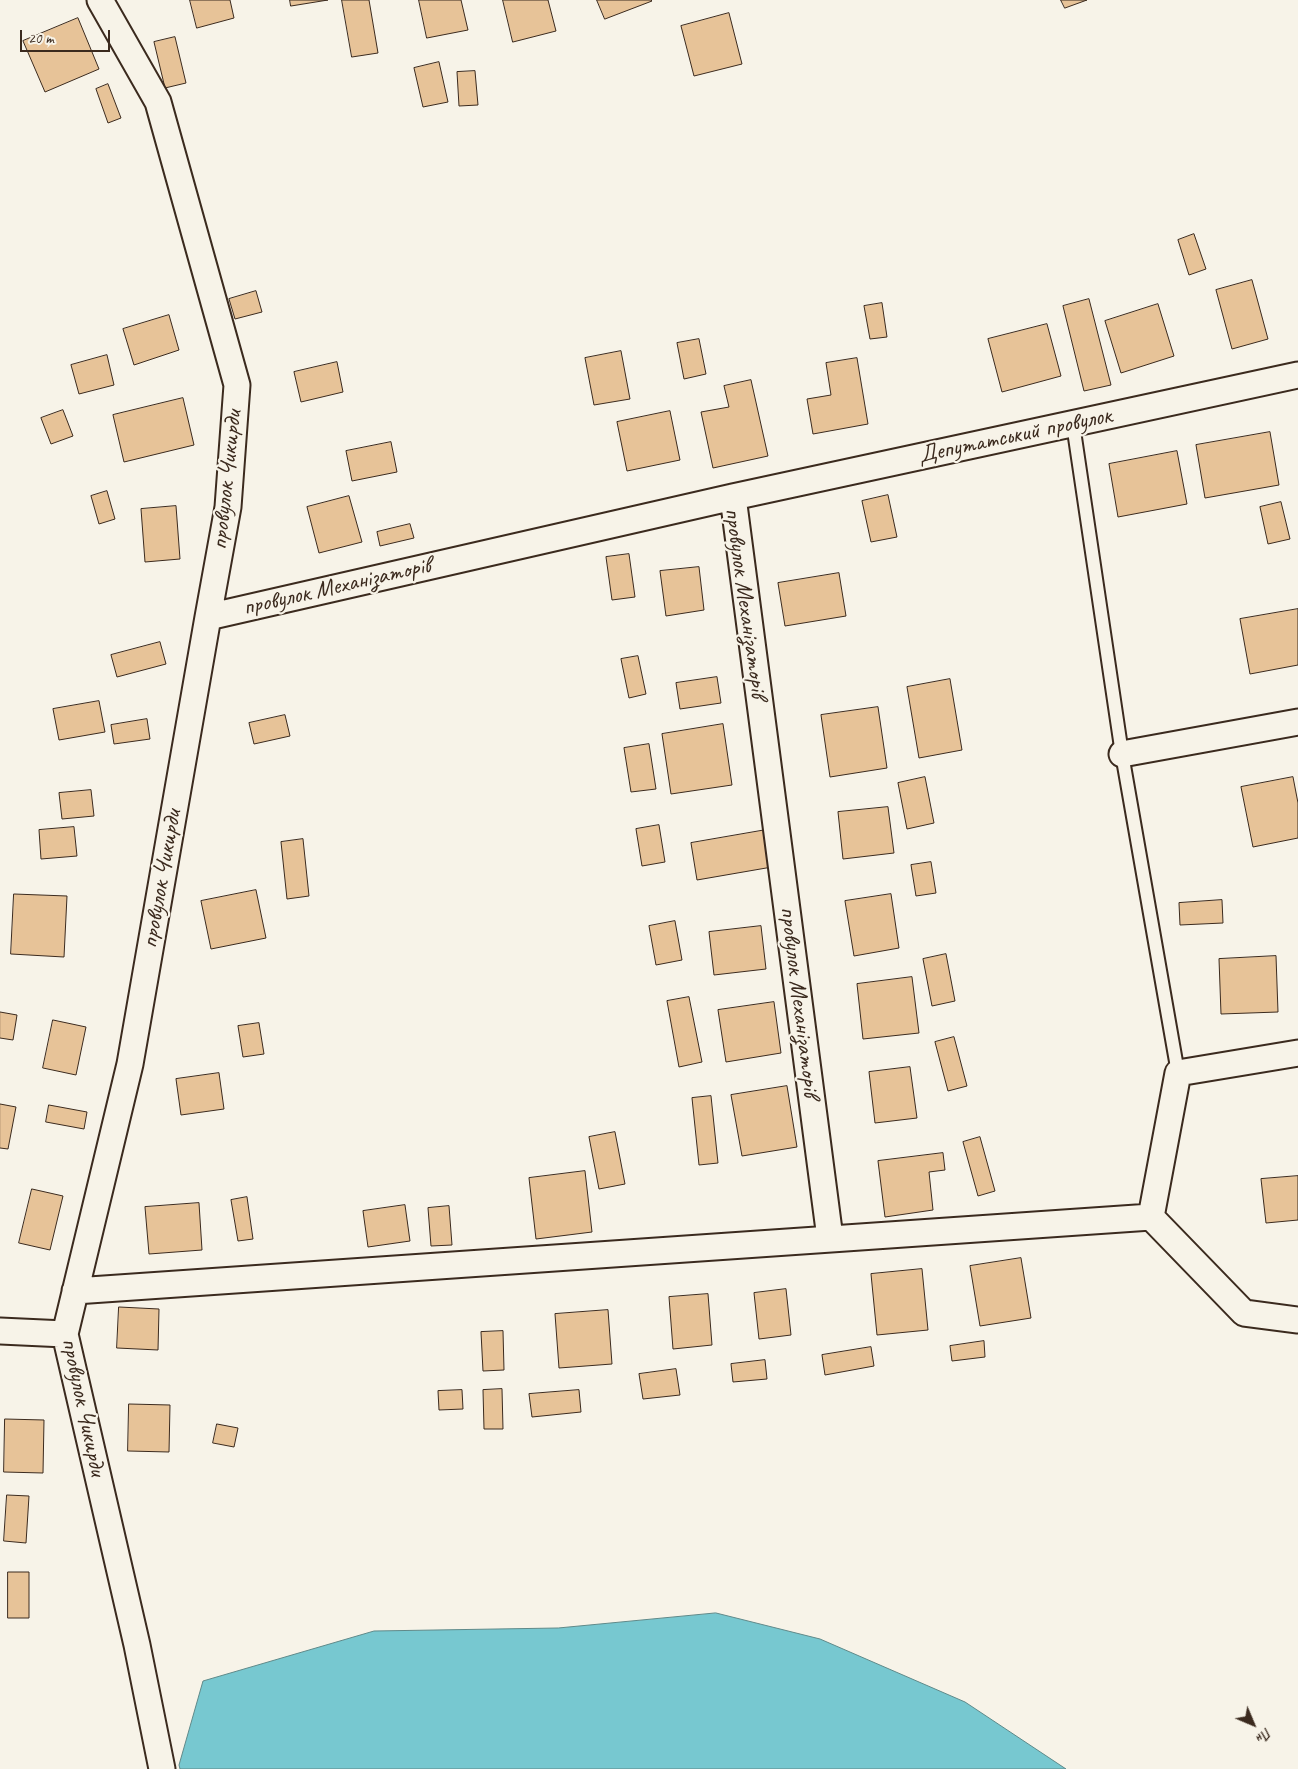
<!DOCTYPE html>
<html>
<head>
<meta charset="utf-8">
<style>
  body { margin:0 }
  #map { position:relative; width:1298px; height:1769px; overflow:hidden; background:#f7f3e8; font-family:Caveat,sans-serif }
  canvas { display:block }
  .north { position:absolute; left:1228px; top:1699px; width:50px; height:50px; -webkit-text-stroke:4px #f7f3e8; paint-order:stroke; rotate:135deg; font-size:14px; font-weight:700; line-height:20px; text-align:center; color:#3b2a1e }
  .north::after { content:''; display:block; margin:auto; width:18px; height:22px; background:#3b2a1e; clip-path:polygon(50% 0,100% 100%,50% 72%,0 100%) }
  .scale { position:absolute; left:20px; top:30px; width:90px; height:22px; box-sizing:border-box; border:2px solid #3b2a1e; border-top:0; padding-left:6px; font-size:15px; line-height:18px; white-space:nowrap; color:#3b2a1e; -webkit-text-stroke:4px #f7f3e8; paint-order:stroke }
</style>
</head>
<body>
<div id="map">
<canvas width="1298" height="1769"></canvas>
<div class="north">Пн</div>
<div class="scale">20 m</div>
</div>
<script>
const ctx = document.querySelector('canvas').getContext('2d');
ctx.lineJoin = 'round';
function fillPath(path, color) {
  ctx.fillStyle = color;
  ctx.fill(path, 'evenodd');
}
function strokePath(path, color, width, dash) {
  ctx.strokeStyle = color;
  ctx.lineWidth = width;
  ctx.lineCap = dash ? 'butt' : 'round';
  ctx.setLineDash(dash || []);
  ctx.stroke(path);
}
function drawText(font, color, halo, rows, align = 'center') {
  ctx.font = font + ' Caveat,sans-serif';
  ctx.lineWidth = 4.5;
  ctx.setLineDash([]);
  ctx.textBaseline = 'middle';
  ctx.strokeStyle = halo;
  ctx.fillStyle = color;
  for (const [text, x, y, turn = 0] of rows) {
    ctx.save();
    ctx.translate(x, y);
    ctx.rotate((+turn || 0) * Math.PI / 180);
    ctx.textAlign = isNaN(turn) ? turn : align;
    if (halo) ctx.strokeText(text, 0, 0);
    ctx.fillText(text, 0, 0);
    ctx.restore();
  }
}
const water = new Path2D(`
  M 716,1613 L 820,1639 L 965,1702 L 1066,1769 L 180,1769 L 179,1765 L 203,1681 L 374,1631 L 558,1628 Z`);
fillPath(water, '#77c8d0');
strokePath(water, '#5f8989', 1);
const building = new Path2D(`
  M 190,0 L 230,0 L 234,18 L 197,28 Z
  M 290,0 L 328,0 L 291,6 Z
  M 342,0 L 369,0 L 378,53 L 352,57 Z
  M 419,0 L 461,0 L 468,30 L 427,38 Z
  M 503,0 L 548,0 L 556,31 L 513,42 Z
  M 597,0 L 651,0 L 652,1 L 605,19 Z
  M 1061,0 L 1087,0 L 1065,8 Z
  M 729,13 L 742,64 L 694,76 L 681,26 Z
  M 78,18 L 99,69 L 45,92 L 23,41 Z
  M 175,37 L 186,83 L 165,88 L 154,42 Z
  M 439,62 L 448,102 L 423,107 L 414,68 Z
  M 475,71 L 478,105 L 459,106 L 457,72 Z
  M 108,84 L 121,118 L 108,123 L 96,89 Z
  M 1194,234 L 1206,269 L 1189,275 L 1178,240 Z
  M 1252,280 L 1268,339 L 1232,349 L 1216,290 Z
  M 256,291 L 262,312 L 235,319 L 229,299 Z
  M 1089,299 L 1111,385 L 1084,391 L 1063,306 Z
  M 882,303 L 887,337 L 870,339 L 864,306 Z
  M 1158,304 L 1174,356 L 1121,373 L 1105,321 Z
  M 169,315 L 179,350 L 134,365 L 123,329 Z
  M 1047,324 L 1061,376 L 1002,392 L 988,339 Z
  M 699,339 L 706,374 L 684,379 L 677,343 Z
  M 621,351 L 630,399 L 594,405 L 585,358 Z
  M 107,355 L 114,385 L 79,394 L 71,365 Z
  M 857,358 L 868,424 L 813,434 L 807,399 L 831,395 L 826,363 Z
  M 337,362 L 343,392 L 301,402 L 294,372 Z
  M 751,380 L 768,456 L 713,468 L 701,412 L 729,407 L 724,386 Z
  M 183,398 L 194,445 L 124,462 L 113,415 Z
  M 63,410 L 73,436 L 51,444 L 41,418 Z
  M 670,411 L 680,460 L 627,471 L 617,422 Z
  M 1270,432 L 1279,485 L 1205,498 L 1196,445 Z
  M 391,442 L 397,472 L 352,481 L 346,451 Z
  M 1177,451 L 1187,504 L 1118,517 L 1109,464 Z
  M 107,491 L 115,519 L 99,524 L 91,496 Z
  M 888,495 L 897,537 L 871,542 L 862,501 Z
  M 349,496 L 362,542 L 319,553 L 307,507 Z
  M 1281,502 L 1290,539 L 1268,544 L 1260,507 Z
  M 176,506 L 180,559 L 145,562 L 141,509 Z
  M 410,524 L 414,538 L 380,546 L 377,532 Z
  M 629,554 L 635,597 L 612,600 L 606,557 Z
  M 699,567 L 704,610 L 666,616 L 660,571 Z
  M 839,573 L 846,616 L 785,626 L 778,583 Z
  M 1298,609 L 1298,665 L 1250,674 L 1240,619 Z
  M 160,642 L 166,664 L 117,677 L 111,655 Z
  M 638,656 L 646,694 L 629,698 L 621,659 Z
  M 717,677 L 721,703 L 680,709 L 676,683 Z
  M 950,679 L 962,750 L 919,758 L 907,687 Z
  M 99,701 L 105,732 L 59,740 L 53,709 Z
  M 878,707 L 887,768 L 830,777 L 821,715 Z
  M 285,715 L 290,736 L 254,744 L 249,723 Z
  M 147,719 L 150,739 L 114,744 L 111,725 Z
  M 723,724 L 732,785 L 671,794 L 662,734 Z
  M 649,744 L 656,789 L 631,792 L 624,748 Z
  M 925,777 L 934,823 L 907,829 L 898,783 Z
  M 1293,777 L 1298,803 L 1298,838 L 1253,847 L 1241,787 Z
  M 91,790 L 94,816 L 62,819 L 59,793 Z
  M 888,807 L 894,853 L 843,859 L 838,812 Z
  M 659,825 L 665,862 L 642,866 L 636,829 Z
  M 74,827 L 77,856 L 41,859 L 39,830 Z
  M 766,830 L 772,867 L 697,880 L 691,843 Z
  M 303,839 L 309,896 L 287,899 L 281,842 Z
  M 931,862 L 936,893 L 916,896 L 911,865 Z
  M 256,890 L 266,938 L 211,949 L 201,901 Z
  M 14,894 L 67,896 L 64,957 L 11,954 Z
  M 891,894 L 899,948 L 854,956 L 845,901 Z
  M 1222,900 L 1223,923 L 1180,925 L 1179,903 Z
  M 675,921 L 682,960 L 656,965 L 649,926 Z
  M 761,926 L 766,969 L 714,975 L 709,932 Z
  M 946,954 L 955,1001 L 932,1006 L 923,959 Z
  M 1276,956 L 1278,1012 L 1221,1014 L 1219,959 Z
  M 912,977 L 919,1033 L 863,1039 L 857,984 Z
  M 689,997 L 702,1062 L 679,1067 L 667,1001 Z
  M 774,1002 L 781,1053 L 726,1062 L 718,1010 Z
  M 0,1012 L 17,1015 L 13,1040 L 0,1038 Z
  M 53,1020 L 86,1027 L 76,1075 L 43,1068 Z
  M 259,1023 L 264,1054 L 243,1057 L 238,1026 Z
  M 954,1037 L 967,1086 L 948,1091 L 935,1042 Z
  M 910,1067 L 917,1118 L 875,1123 L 869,1072 Z
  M 219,1073 L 224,1109 L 181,1115 L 176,1079 Z
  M 787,1086 L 797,1147 L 742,1156 L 731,1095 Z
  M 711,1096 L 718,1163 L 699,1165 L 692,1098 Z
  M 0,1104 L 16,1107 L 8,1149 L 0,1148 Z
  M 49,1105 L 87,1112 L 84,1129 L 46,1122 Z
  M 615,1132 L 625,1184 L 599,1189 L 589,1137 Z
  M 980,1137 L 995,1191 L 978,1196 L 963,1142 Z
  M 943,1153 L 945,1170 L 929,1172 L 933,1210 L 885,1217 L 878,1161 Z
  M 585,1171 L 592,1232 L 536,1239 L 529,1178 Z
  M 1298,1176 L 1298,1220 L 1266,1223 L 1261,1179 Z
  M 32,1189 L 63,1196 L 50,1250 L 19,1243 Z
  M 247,1197 L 253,1239 L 238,1241 L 231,1200 Z
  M 199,1203 L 202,1250 L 149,1254 L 145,1207 Z
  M 405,1205 L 410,1241 L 368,1247 L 363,1211 Z
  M 449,1206 L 452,1245 L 431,1246 L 428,1208 Z
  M 1021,1258 L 1031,1318 L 980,1326 L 970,1266 Z
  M 922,1269 L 928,1330 L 877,1335 L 871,1274 Z
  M 786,1289 L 791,1335 L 759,1339 L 754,1293 Z
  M 708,1294 L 712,1345 L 673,1349 L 669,1297 Z
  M 119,1307 L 159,1309 L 158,1350 L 117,1348 Z
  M 608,1310 L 612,1364 L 559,1368 L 555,1314 Z
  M 503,1331 L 504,1370 L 483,1371 L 481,1332 Z
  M 984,1341 L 985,1357 L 952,1361 L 950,1346 Z
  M 871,1347 L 874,1366 L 825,1375 L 822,1355 Z
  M 765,1360 L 767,1379 L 733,1382 L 731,1364 Z
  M 676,1369 L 680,1395 L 643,1399 L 639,1374 Z
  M 502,1389 L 503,1429 L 484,1429 L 483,1390 Z
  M 462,1390 L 463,1409 L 439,1410 L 438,1391 Z
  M 579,1390 L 581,1412 L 532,1417 L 529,1394 Z
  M 129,1404 L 170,1405 L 169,1452 L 128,1451 Z
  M 5,1419 L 44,1420 L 43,1473 L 4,1472 Z
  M 217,1424 L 238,1428 L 234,1447 L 213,1443 Z
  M 7,1495 L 29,1496 L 26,1543 L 4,1541 Z
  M 8,1572 L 29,1572 L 29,1618 L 8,1618 Z`);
fillPath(building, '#e7c398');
strokePath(building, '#3b2a1e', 1);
const lane = new Path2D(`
  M 1073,424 L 1122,754 L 1178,1073`);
const street = new Path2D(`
  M 100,0 L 158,102 L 237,385 L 228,507 L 208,617 L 130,1064 L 65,1334 L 137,1645 L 162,1769
  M 733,497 L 830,1238
  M 208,617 L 733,497 L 1298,375
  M 1122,754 L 1298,722
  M 1151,1217 L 1178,1073 L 1298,1053
  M 1151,1217 L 1244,1313 L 1298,1320
  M 75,1291 L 1151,1217
  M 0,1331 L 65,1334`);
strokePath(lane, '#3b2a1e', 16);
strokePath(street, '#3b2a1e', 29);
strokePath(lane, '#f7f3e8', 12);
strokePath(street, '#f7f3e8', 25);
drawText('24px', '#3b2a1e', '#f7f3e8', [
  ["Депутатський провулок",1015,436,-12],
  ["провулок Чикирди",227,480,-84],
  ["провулок Механізаторів",337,587,-13],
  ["провулок Механізаторів",745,603,82],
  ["провулок Чикирди",162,879,-80],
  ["провулок Механізаторів",799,1002,83],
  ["провулок Чикирди",83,1407,78]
]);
</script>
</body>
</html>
